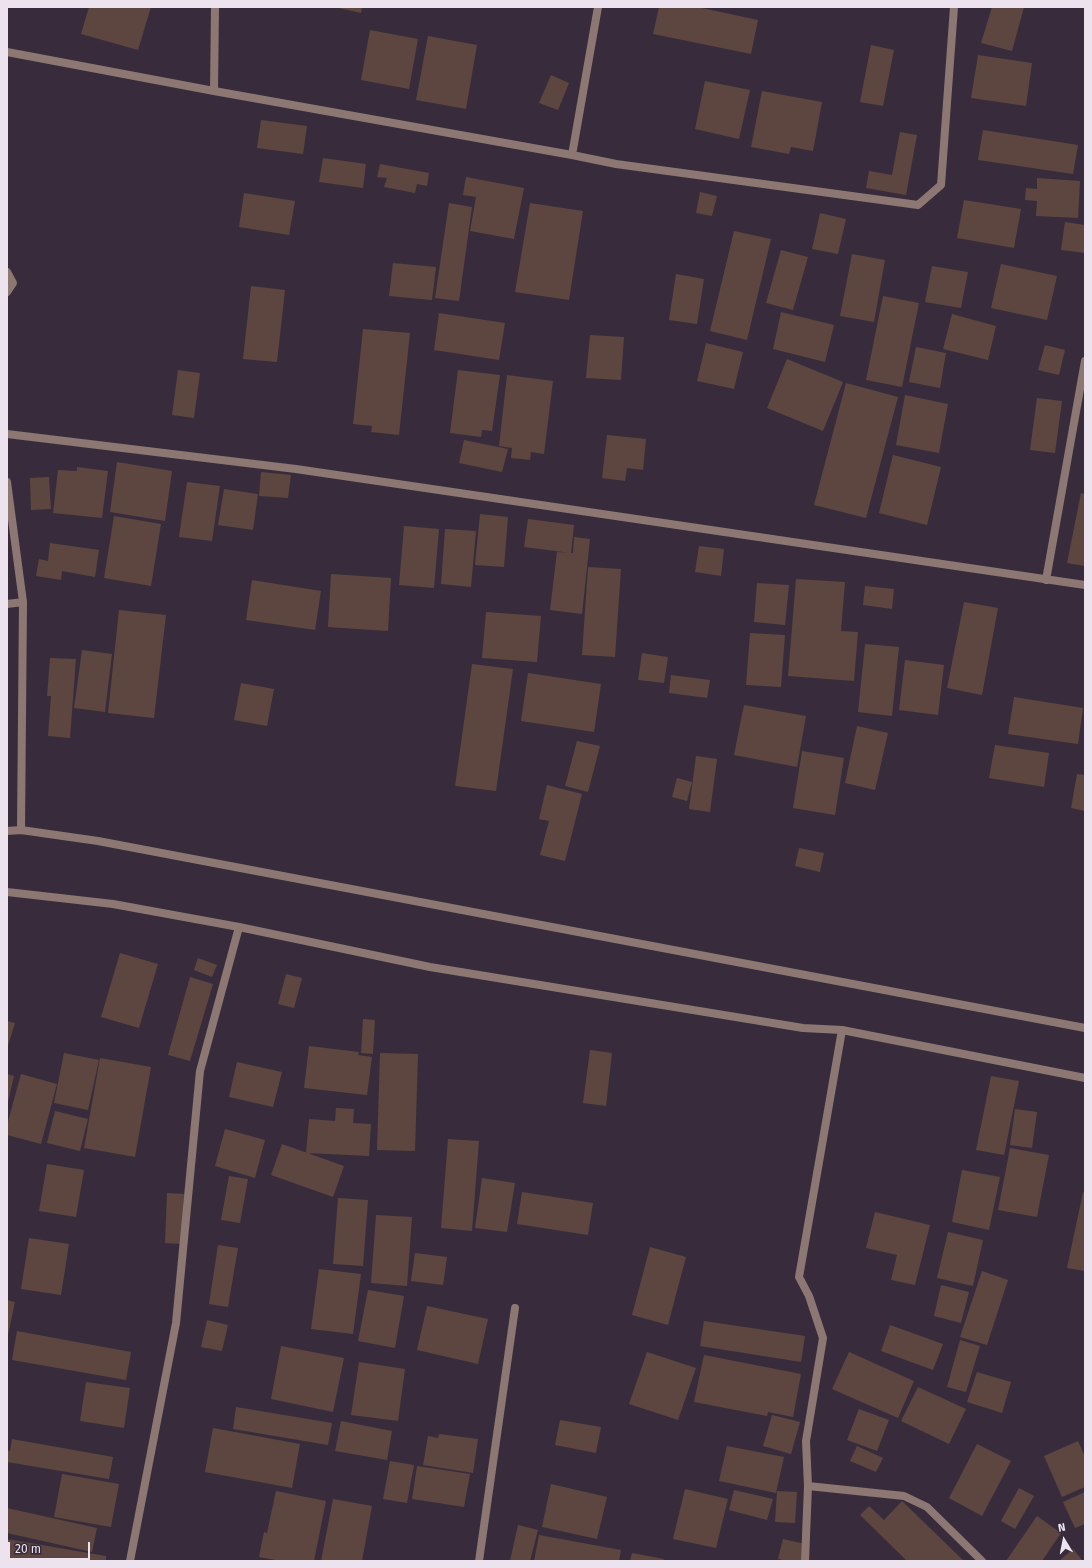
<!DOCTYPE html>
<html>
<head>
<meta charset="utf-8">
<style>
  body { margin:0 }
  #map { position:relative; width:1092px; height:1568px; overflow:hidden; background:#382c3c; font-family:"Fira Sans",sans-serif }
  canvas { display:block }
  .frame { position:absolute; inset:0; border:8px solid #ece3ee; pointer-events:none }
  .north { position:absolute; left:1044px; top:1520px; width:40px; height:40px; -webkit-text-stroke:3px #382c3c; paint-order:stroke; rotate:350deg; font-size:11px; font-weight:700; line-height:16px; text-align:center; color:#ece3ee }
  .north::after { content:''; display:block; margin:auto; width:14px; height:18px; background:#ece3ee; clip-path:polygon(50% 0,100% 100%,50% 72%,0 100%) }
  .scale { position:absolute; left:8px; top:1542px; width:82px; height:18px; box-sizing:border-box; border:2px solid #ece3ee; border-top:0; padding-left:5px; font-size:12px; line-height:14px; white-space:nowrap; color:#ece3ee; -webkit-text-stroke:3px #382c3c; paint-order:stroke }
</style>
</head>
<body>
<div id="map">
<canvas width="1092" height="1568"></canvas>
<div class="frame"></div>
<div class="north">N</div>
<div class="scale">20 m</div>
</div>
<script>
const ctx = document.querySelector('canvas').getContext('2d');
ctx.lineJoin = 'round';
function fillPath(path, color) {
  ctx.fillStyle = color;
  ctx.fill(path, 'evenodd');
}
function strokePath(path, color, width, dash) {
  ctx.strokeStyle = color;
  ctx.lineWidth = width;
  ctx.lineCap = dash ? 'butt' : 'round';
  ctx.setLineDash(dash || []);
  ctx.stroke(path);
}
fillPath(new Path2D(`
  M 89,7 L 151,7 L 138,50 L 81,34 Z
  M 334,7 L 362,7 L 361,13 Z
  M 659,7 L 697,7 L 758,20 L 751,54 L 653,34 Z
  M 992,7 L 1024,7 L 1012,51 L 981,43 Z
  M 370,30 L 418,39 L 409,89 L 361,80 Z
  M 428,36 L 477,45 L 466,109 L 416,100 Z
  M 871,45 L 894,50 L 883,106 L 860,102 Z
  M 978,55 L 1032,63 L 1026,106 L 971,98 Z
  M 551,75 L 569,83 L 558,110 L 539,103 Z
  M 705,81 L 750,90 L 739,139 L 695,129 Z
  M 762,91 L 822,102 L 813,151 L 791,147 L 789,154 L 751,147 Z
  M 261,120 L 307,126 L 303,154 L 257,148 Z
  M 983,130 L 1078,145 L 1073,174 L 978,160 Z
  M 900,132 L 917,135 L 906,195 L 866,188 L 869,171 L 892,175 Z
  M 323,158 L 366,164 L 363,188 L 319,182 Z
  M 380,164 L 429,173 L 427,186 L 417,184 L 415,193 L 384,187 L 387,178 L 377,177 Z
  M 466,177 L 524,188 L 514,239 L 470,231 L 476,197 L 463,195 Z
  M 1037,178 L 1080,181 L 1078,218 L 1036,216 L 1037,201 L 1025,200 L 1026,188 L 1037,189 Z
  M 700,192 L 717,196 L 712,216 L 696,213 Z
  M 244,193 L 295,201 L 289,235 L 239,227 Z
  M 964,200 L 1021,209 L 1014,248 L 957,238 Z
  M 449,203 L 472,207 L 459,301 L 435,298 Z
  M 530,203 L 583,211 L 569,300 L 515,292 Z
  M 820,213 L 846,219 L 838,254 L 812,249 Z
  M 1065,222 L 1085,225 L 1085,253 L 1061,250 Z
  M 734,231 L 771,239 L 747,340 L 710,331 Z
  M 781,250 L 808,257 L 793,310 L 766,303 Z
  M 852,254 L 885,260 L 874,322 L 840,316 Z
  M 393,263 L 436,267 L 432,300 L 389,296 Z
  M 1001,264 L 1057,276 L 1047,320 L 991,308 Z
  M 932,266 L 968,272 L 961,308 L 925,302 Z
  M 676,274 L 704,279 L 697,324 L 669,320 Z
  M 251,286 L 285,290 L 277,362 L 243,359 Z
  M 883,296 L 919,303 L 902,387 L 866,380 Z
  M 781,312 L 834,325 L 825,362 L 773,349 Z
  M 439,313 L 505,323 L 499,360 L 434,350 Z
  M 952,314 L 996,326 L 988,360 L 943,349 Z
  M 363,329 L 410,333 L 399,435 L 371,432 L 372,426 L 353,424 Z
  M 590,335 L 624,337 L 621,380 L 586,378 Z
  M 706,343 L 743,352 L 734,389 L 697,381 Z
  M 1045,345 L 1065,350 L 1059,375 L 1038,370 Z
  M 916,347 L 946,353 L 940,388 L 909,382 Z
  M 787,359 L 843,382 L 823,431 L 767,408 Z
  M 178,370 L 200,373 L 194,418 L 172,415 Z
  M 458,370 L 500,375 L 492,431 L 482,430 L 481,437 L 450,433 Z
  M 507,375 L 553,381 L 544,454 L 531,452 L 530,460 L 511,458 L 512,448 L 499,446 Z
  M 846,383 L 898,397 L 866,518 L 814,505 Z
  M 905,395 L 948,404 L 939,453 L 896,445 Z
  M 1037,398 L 1062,401 L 1055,453 L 1030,450 Z
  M 607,435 L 646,439 L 643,470 L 627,468 L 625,481 L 602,478 Z
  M 464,440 L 508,449 L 502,472 L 459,463 Z
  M 893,455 L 941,467 L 927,525 L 879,513 Z
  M 117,462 L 172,471 L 165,521 L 110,512 Z
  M 77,467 L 108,471 L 102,518 L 53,513 L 58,470 L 77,471 Z
  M 261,472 L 291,475 L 288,498 L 259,496 Z
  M 49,477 L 51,509 L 31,510 L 30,478 Z
  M 187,482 L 220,486 L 212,541 L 179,537 Z
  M 224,489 L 258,494 L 253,530 L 218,525 Z
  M 1081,493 L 1085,494 L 1085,566 L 1067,563 Z
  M 480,514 L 508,517 L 504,567 L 475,565 Z
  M 114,516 L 161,524 L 151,586 L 104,578 Z
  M 528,519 L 574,525 L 571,553 L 524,547 Z
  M 404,526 L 439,529 L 434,588 L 399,585 Z
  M 445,529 L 476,531 L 471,587 L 441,584 Z
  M 574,537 L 590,539 L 582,614 L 550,610 L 557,552 L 573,553 Z
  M 50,543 L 99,550 L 95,577 L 62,571 L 61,580 L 36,576 L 39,559 L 48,561 Z
  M 699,546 L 724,549 L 721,576 L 695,572 Z
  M 588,567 L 621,569 L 615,657 L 582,655 Z
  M 331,574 L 391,578 L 388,631 L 328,627 Z
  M 796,579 L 845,582 L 841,631 L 858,632 L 854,681 L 788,676 Z
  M 252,580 L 321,591 L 315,630 L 246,620 Z
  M 757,583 L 789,585 L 785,625 L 754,622 Z
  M 865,586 L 894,589 L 892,609 L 863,605 Z
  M 964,602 L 998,608 L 982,695 L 947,688 Z
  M 119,610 L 166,615 L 154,718 L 108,713 Z
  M 486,612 L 541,616 L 537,662 L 482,658 Z
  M 750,633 L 785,635 L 781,687 L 746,685 Z
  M 865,644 L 899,647 L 892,716 L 858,712 Z
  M 82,650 L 112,654 L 105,712 L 74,708 Z
  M 642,653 L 668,657 L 664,683 L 638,680 Z
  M 50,658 L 76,659 L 70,738 L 48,736 L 51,696 L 47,696 Z
  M 905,660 L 944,665 L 938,715 L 899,710 Z
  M 472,664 L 513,669 L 496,791 L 455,786 Z
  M 528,673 L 601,684 L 594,732 L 521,721 Z
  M 671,675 L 710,680 L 707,698 L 669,693 Z
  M 241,683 L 274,689 L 267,726 L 234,720 Z
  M 1014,697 L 1083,708 L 1078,744 L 1008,734 Z
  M 744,705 L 806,716 L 797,767 L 734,755 Z
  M 857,726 L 888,733 L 875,790 L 845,783 Z
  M 577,741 L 600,746 L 588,792 L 565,786 Z
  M 995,745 L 1049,753 L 1044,787 L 989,778 Z
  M 802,751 L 844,758 L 835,815 L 793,808 Z
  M 696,756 L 717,759 L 710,812 L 689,809 Z
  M 1077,774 L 1085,775 L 1085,811 L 1071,808 Z
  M 677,778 L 692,782 L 687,801 L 672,797 Z
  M 547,785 L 582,794 L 565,861 L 540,855 L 549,821 L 539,819 Z
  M 799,848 L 824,853 L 820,872 L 795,866 Z
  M 120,953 L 158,964 L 139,1028 L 101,1017 Z
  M 198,958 L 217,965 L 212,977 L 194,970 Z
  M 286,974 L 302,978 L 294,1008 L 278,1004 Z
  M 190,977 L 213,984 L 190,1061 L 168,1055 Z
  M 363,1019 L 375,1020 L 373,1054 L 361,1053 Z
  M 7,1021 L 15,1023 L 7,1049 Z
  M 309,1046 L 359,1052 L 358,1055 L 372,1057 L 367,1095 L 304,1088 Z
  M 590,1050 L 612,1053 L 606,1106 L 583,1103 Z
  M 64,1053 L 99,1060 L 88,1110 L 54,1103 Z
  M 380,1053 L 418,1054 L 415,1151 L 377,1150 Z
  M 100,1058 L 151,1067 L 135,1157 L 84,1148 Z
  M 237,1062 L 282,1072 L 273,1107 L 229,1097 Z
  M 7,1074 L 14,1076 L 8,1102 L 7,1102 Z
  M 21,1074 L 57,1084 L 41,1144 L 7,1135 L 7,1125 Z
  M 991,1076 L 1019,1081 L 1004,1155 L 976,1150 Z
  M 336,1108 L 354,1109 L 353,1123 L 371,1124 L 369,1156 L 306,1153 L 309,1119 L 335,1121 Z
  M 1015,1109 L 1037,1112 L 1032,1148 L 1010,1145 Z
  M 55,1111 L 88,1119 L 80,1151 L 47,1143 Z
  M 225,1129 L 265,1140 L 255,1178 L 215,1166 Z
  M 448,1139 L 479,1141 L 472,1231 L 441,1228 Z
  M 282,1144 L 344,1166 L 333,1197 L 271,1175 Z
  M 1010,1148 L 1049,1155 L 1037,1217 L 998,1210 Z
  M 47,1164 L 84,1170 L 76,1217 L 39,1211 Z
  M 962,1170 L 1000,1177 L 989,1230 L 952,1222 Z
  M 229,1176 L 248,1179 L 240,1223 L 221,1220 Z
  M 482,1178 L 515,1183 L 507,1232 L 475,1228 Z
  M 522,1192 L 593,1203 L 588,1235 L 517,1224 Z
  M 1083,1192 L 1085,1193 L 1085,1271 L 1067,1268 Z
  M 167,1193 L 184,1194 L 182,1244 L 165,1243 Z
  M 338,1198 L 368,1200 L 363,1266 L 333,1264 Z
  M 875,1212 L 930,1225 L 915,1285 L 891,1280 L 897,1255 L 866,1248 Z
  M 376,1215 L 412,1217 L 407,1286 L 371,1283 Z
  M 948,1232 L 983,1240 L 973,1286 L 937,1278 Z
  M 29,1238 L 69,1244 L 61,1295 L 21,1289 Z
  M 218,1245 L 238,1248 L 228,1307 L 209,1304 Z
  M 650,1247 L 686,1257 L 668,1325 L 632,1315 Z
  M 415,1253 L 447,1257 L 443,1285 L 411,1281 Z
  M 319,1269 L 361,1274 L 353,1334 L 311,1329 Z
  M 982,1271 L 1008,1280 L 987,1345 L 960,1337 Z
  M 941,1285 L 969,1292 L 961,1323 L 934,1316 Z
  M 368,1290 L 404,1296 L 395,1348 L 358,1341 Z
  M 7,1300 L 15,1302 L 8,1335 L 7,1335 Z
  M 427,1306 L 488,1319 L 478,1364 L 417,1350 Z
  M 207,1320 L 228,1325 L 222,1351 L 201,1347 Z
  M 704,1321 L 805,1336 L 801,1362 L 700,1346 Z
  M 890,1325 L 943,1344 L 933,1370 L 881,1351 Z
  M 17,1331 L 131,1352 L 126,1380 L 12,1360 Z
  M 960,1340 L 980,1346 L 966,1392 L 947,1387 Z
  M 281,1346 L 344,1358 L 333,1412 L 271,1399 Z
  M 647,1352 L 696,1368 L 678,1420 L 629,1404 Z
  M 849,1352 L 914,1381 L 898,1418 L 832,1389 Z
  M 704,1355 L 801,1374 L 793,1417 L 768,1412 L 767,1416 L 694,1402 Z
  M 359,1362 L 405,1369 L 398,1421 L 351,1415 Z
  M 977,1372 L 1011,1382 L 1002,1413 L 967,1402 Z
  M 86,1382 L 130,1388 L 124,1428 L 80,1421 Z
  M 918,1387 L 966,1409 L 949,1444 L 901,1421 Z
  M 236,1407 L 332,1423 L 328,1445 L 233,1429 Z
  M 859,1409 L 889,1420 L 877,1451 L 847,1440 Z
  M 772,1415 L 800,1422 L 791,1454 L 763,1446 Z
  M 560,1420 L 601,1427 L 596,1453 L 555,1445 Z
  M 341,1421 L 392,1431 L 387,1460 L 335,1451 Z
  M 213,1428 L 300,1444 L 292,1488 L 205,1472 Z
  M 439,1434 L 478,1439 L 473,1473 L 423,1465 L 428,1436 L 438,1438 Z
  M 12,1439 L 113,1457 L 109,1479 L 7,1462 L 7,1450 L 10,1451 Z
  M 1078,1441 L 1085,1457 L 1085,1487 L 1062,1497 L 1044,1456 Z
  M 977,1444 L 1011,1461 L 982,1516 L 949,1498 Z
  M 727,1446 L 784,1457 L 776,1493 L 719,1481 Z
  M 857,1446 L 883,1458 L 876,1472 L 850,1461 Z
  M 390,1461 L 414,1465 L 407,1503 L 383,1499 Z
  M 417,1466 L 470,1474 L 464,1507 L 412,1499 Z
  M 62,1474 L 119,1484 L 111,1527 L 54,1517 Z
  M 551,1484 L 607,1497 L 597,1539 L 542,1527 Z
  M 1019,1488 L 1034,1496 L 1015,1529 L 1001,1521 Z
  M 685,1489 L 728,1499 L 716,1548 L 673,1539 Z
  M 734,1490 L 773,1499 L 767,1520 L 729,1510 Z
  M 276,1491 L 326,1501 L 314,1561 L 281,1561 L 259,1557 L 264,1532 L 267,1533 Z
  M 777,1491 L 797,1492 L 795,1523 L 775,1522 Z
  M 1085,1492 L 1085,1524 L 1075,1528 L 1063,1502 Z
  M 333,1499 L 372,1506 L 362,1561 L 321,1561 Z
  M 902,1501 L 964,1561 L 907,1561 L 860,1515 L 869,1506 L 884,1520 Z
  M 7,1508 L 97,1528 L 92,1552 L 7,1533 Z
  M 1037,1516 L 1061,1533 L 1042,1561 L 1006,1561 Z
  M 518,1525 L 538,1530 L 530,1561 L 510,1561 Z
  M 539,1535 L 621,1550 L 619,1561 L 534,1561 Z
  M 7,1539 L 106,1556 L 106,1561 L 7,1561 Z
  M 783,1539 L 805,1544 L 801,1561 L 788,1561 L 778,1559 Z
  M 1073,1549 L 1083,1561 L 1059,1561 Z
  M 632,1553 L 664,1559 L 663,1561 L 630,1561 Z`), '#5c463f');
strokePath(new Path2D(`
  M 7,52 L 214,91 L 572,155 L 616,164 L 918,205 L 941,185 L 954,7
  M 214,91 L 215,7
  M 572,155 L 598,7
  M 7,272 L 13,283 L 7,292
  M 7,434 L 296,469 L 1085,585
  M 7,482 L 23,602 L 21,830
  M 1046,580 L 1085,361
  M 7,604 L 23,602
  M 808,1486 L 904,1496 L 927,1507 L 982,1561
  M 130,1561 L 176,1323 L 200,1071 L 239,927
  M 479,1561 L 515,1308
  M 805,1561 L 808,1486 L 806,1441 L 823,1338 L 809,1296 L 799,1277 L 842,1030`), '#8d7772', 8);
strokePath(new Path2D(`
  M 7,831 L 21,830 L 98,841 L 1085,1028
  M 7,892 L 113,904 L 239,927 L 430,967 L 803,1028 L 842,1030 L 1085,1078`), '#8d7772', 8);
</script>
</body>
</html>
